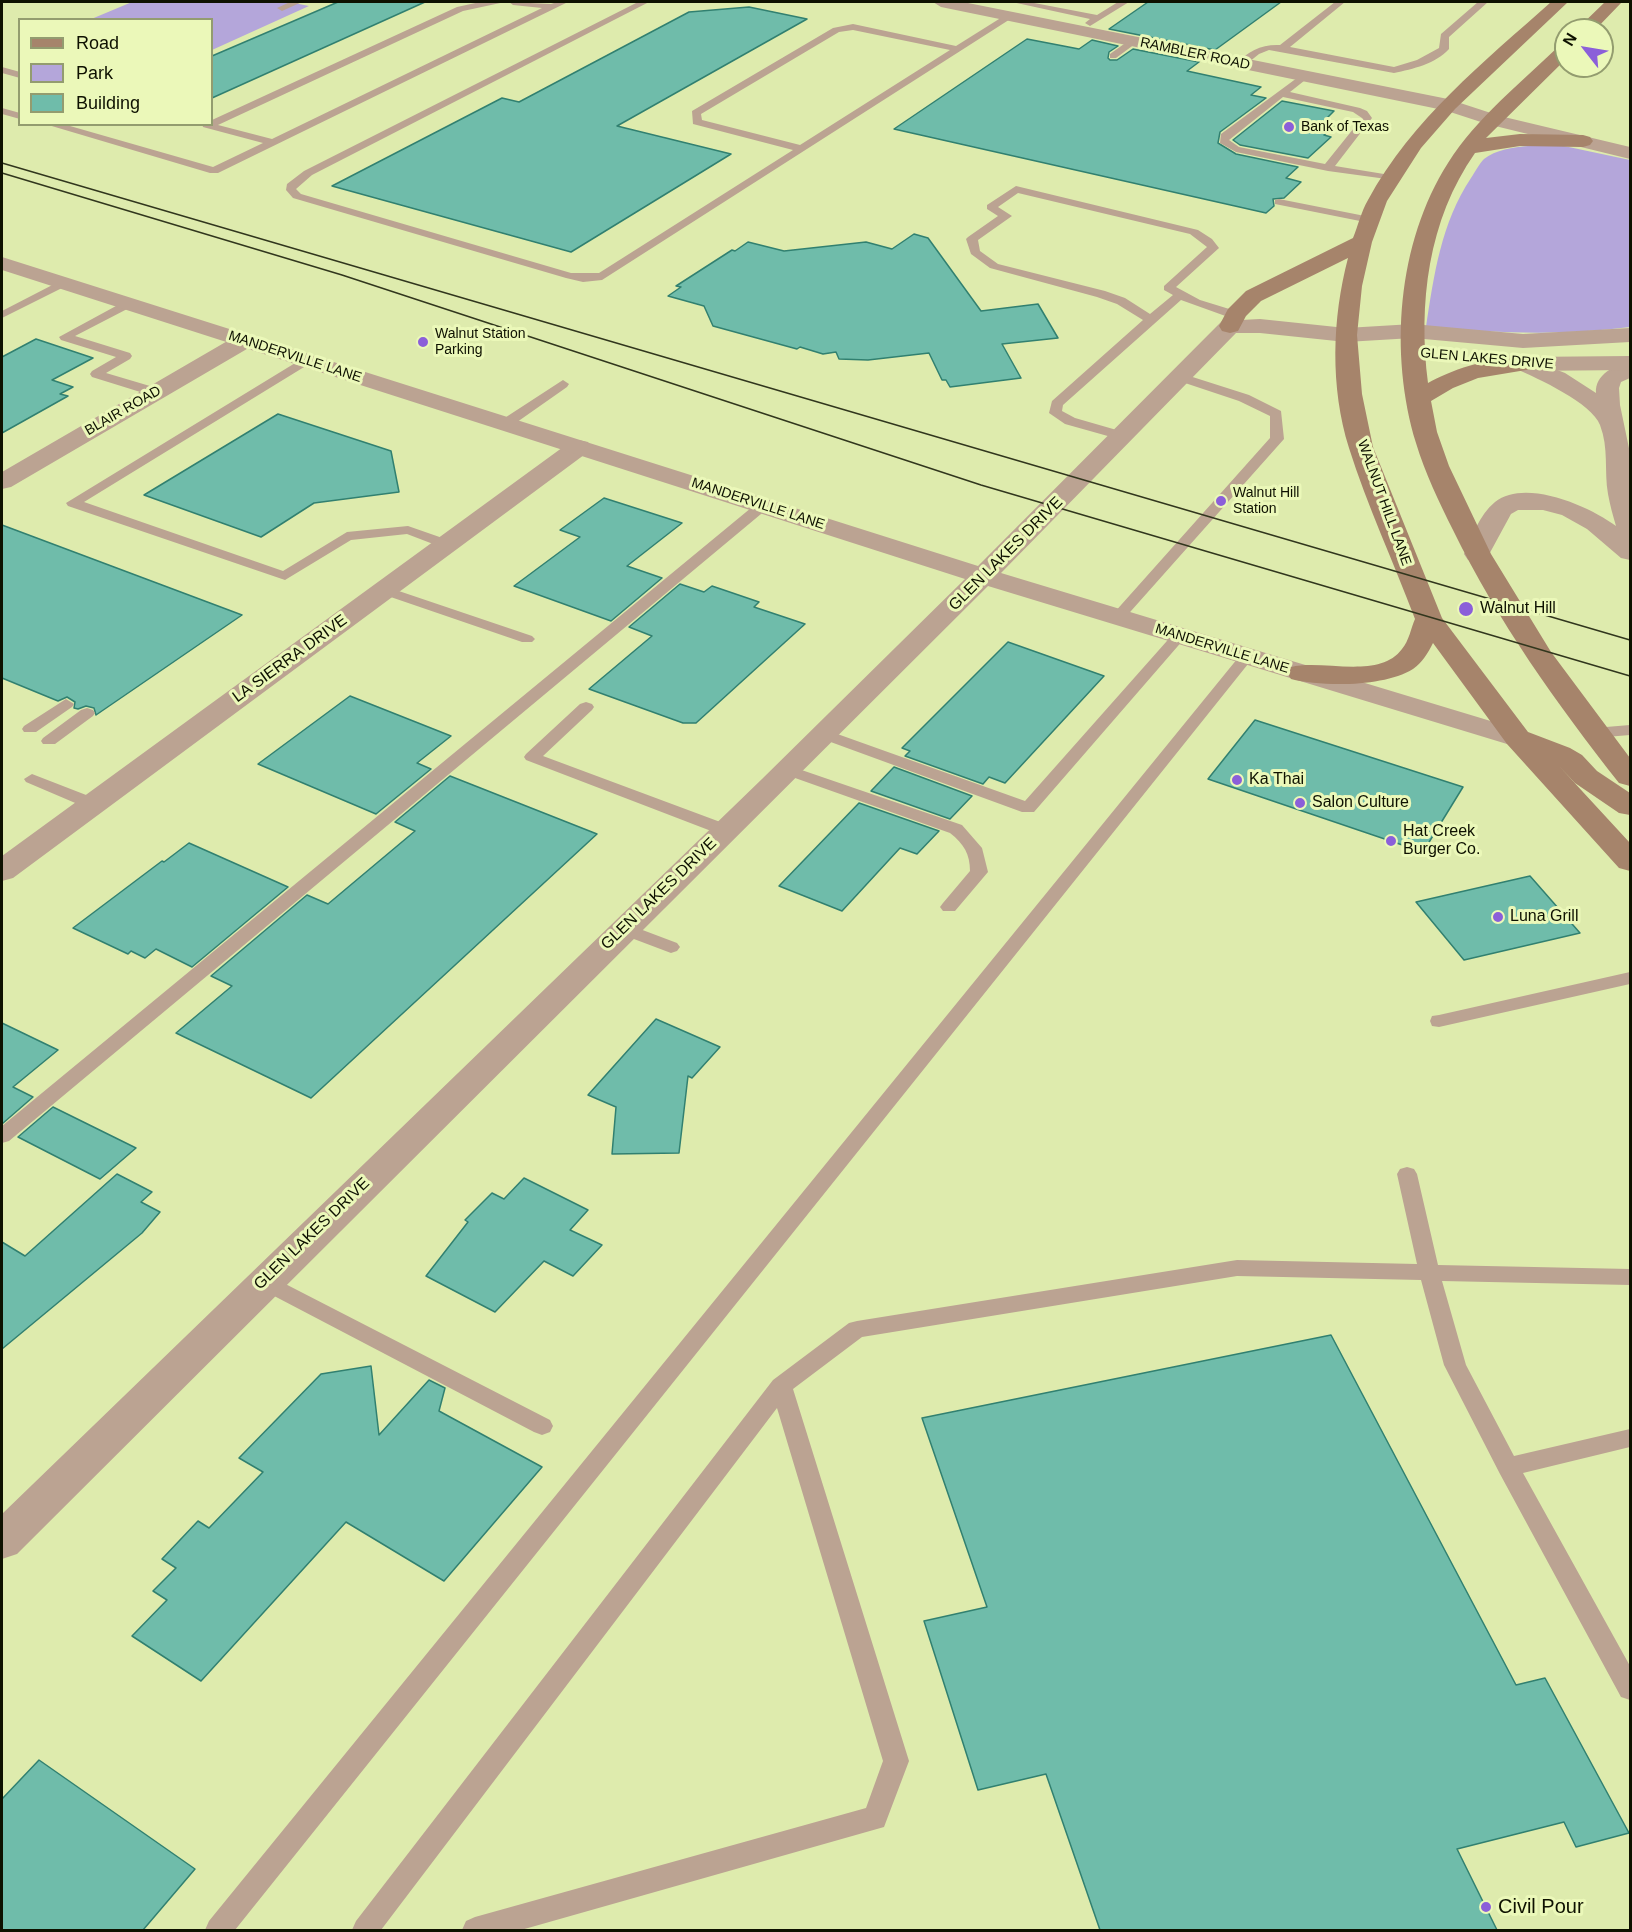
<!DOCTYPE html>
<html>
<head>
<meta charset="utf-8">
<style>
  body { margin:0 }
  #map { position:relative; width:1632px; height:1932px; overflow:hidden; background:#deebad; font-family:Helvetica,sans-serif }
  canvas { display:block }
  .frame { position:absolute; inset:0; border:3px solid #0e1100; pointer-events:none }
  .legend { position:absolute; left:18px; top:18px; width:195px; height:108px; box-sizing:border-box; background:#ebf8b9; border:2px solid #939c6f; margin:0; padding:8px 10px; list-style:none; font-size:18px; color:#0e1100 }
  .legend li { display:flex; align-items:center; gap:12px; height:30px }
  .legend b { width:30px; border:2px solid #939c6f }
  .north { position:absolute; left:1554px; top:18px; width:60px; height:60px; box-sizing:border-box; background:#ebf8b9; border:2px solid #939c6f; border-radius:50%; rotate:301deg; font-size:16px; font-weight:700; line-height:24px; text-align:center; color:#0e1100 }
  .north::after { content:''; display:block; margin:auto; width:21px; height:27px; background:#8b5fd9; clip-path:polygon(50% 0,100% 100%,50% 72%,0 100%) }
</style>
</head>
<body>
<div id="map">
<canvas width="1632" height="1932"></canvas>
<div class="frame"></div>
<ul class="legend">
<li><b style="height:8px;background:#a6846b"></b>Road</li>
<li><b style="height:16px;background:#b4a6da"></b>Park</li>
<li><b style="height:16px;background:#6fbcaa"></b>Building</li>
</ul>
<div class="north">N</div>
</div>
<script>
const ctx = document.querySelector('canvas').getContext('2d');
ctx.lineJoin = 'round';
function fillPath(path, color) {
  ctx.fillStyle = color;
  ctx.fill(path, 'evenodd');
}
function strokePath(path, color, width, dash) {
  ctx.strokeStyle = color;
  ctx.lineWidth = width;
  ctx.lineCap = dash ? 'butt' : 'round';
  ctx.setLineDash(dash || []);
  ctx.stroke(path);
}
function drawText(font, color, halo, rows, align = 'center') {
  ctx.font = font + ' Helvetica,sans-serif';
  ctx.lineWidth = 6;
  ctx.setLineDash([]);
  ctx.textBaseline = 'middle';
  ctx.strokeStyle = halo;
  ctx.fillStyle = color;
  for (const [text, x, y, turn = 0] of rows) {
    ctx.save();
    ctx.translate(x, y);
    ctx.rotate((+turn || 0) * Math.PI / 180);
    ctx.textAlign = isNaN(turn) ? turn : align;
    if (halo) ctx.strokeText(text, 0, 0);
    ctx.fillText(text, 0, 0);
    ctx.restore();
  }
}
fillPath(new Path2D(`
  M 132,2 L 289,2 L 309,6 L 212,50 L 212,20 L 89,20 Z
  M 1528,146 L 1564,146 L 1630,160 L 1630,327 C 1563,336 1494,333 1426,327 C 1434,275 1441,223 1471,178 C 1475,172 1479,164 1484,159 C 1495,150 1514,147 1528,146 Z`), '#b4a6da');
const building = new Path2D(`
  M 338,2 L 425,2 L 212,98 L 212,56 Z
  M 1148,2 L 1281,2 L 1215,50 L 1109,29 Z
  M 749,7 L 807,19 L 617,126 L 731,154 L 571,252 L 332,186 L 502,98 L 519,102 L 689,12 Z
  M 1027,39 L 1079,49 L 1092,40 L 1118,46 L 1109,52 L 1108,58 L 1110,60 L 1117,60 L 1133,49 L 1199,62 L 1187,71 L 1261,87 L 1251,95 L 1266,98 L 1220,132 L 1218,143 L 1236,154 L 1298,167 L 1286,178 L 1301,182 L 1284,198 L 1273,199 L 1274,206 L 1266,213 L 894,129 Z
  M 1282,101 L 1334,111 L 1323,122 L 1335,125 L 1324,135 L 1331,137 L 1308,158 L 1240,145 L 1233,140 Z
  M 914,234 L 928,238 L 981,311 L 1038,304 L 1058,338 L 1002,344 L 1021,378 L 950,387 L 946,380 L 942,380 L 929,353 L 868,360 L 839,359 L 836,352 L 823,354 L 800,347 L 797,349 L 713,326 L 704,306 L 668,296 L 681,287 L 676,286 L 732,250 L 735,251 L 748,242 L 784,251 L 866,242 L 892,249 Z
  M 36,339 L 93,358 L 52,380 L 73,387 L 60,394 L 68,396 L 2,433 L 2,357 Z
  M 278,414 L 391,451 L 399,492 L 314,503 L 261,537 L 144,495 Z
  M 604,498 L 682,523 L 627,566 L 662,578 L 611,621 L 514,586 L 580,537 L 560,530 Z
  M 2,525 L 242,615 L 96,715 L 94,708 L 86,706 L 78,709 L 74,708 L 75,702 L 67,697 L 58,701 L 2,678 Z
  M 680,584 L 704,592 L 712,586 L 759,602 L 754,607 L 805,624 L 696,723 L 683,723 L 589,689 L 652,636 L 629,627 Z
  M 1008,642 L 1104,676 L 1005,783 L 989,777 L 983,784 L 905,756 L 910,751 L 902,748 Z
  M 350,696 L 451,736 L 417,763 L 431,769 L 376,814 L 258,764 Z
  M 1255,720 L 1463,787 L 1423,852 L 1208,779 Z
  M 894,767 L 972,796 L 950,819 L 871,791 Z
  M 450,776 L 597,834 L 311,1098 L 176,1033 L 232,986 L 211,976 L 307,895 L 328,904 L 415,831 L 395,822 Z
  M 859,803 L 939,831 L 917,854 L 900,848 L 842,911 L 779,886 Z
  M 189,843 L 288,887 L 192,967 L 156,949 L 145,958 L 131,951 L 128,954 L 73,928 L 162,861 L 164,862 Z
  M 1530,876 L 1580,933 L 1464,960 L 1416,902 Z
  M 656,1019 L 720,1047 L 692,1078 L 688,1076 L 679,1153 L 612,1154 L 616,1107 L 588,1095 Z
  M 2,1023 L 58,1050 L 13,1087 L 33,1097 L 2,1124 Z
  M 53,1107 L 136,1148 L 100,1179 L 18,1137 Z
  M 117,1174 L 152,1192 L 141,1202 L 160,1212 L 142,1233 L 2,1349 L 2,1242 L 25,1256 Z
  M 524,1178 L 588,1210 L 570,1230 L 602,1245 L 573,1276 L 544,1261 L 495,1312 L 426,1276 L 468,1222 L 465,1220 L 492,1193 L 504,1199 Z
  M 1331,1335 L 1516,1685 L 1545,1678 L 1629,1833 L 1576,1847 L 1564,1822 L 1457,1849 L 1497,1930 L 1100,1930 L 1046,1774 L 978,1790 L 924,1621 L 987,1607 L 922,1418 Z
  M 371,1366 L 379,1435 L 429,1380 L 445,1388 L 439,1411 L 542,1467 L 444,1581 L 346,1522 L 201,1681 L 132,1636 L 167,1600 L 153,1591 L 176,1568 L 162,1559 L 198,1521 L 209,1528 L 263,1472 L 239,1458 L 321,1374 Z
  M 39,1760 L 195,1869 L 143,1930 L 2,1930 L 2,1799 Z`);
fillPath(building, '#6fbcaa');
strokePath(building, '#318070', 1.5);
fillPath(new Path2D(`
  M 290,2 L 302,2 L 282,11 L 277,8 Z
  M 480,2 L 505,2 L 463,11 L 218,125 L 272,139 L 542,8 L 513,5 L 509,2 L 551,4 L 557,2 L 568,2 L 218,173 L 210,173 L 45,124 L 63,124 L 213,167 L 263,143 L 203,127 L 202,124 L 212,124 L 212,120 L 457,7 Z
  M 638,2 L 649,2 L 312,175 L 296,189 L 301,194 L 571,273 L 599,273 L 793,150 L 693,124 L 692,111 L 833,28 L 853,24 L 956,46 L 1007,14 L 1015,16 L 602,280 L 583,282 L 566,278 L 293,198 L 286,190 L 287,184 L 304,171 ZM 853,30 L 950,50 L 800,145 L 702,120 L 701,114 L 839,32 Z
  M 1012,2 L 1029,2 L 1097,15 L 1118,2 L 1129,2 L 1090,26 L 1085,23 L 1090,19 Z
  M 1335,2 L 1345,2 L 1290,47 L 1394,67 L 1417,60 L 1439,48 L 1441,34 L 1478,2 L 1488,2 L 1449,37 L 1449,49 C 1435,64 1413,69 1394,73 L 1269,50 L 1259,54 L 1244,66 L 1236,64 C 1248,51 1262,44 1280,45 Z
  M 1131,39 L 1139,41 L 1116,58 L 1110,58 L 1110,54 Z
  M 2,67 L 20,72 L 20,78 L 2,73 Z
  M 1301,75 L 1309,77 L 1290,92 L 1360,108 L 1367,111 L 1372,118 L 1335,166 L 1390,175 L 1394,176 L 1394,180 L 1328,171 L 1236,152 L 1220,143 L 1221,134 ZM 1283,97 L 1353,112 L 1362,118 L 1325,164 L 1239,147 L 1229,140 Z
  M 2,108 L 20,113 L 20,119 L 2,114 Z
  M 1016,186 L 1198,230 L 1212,239 L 1219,248 L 1176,287 L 1200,300 L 1239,312 L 1239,318 L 1231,318 L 1181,300 L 1063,405 L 1062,411 L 1075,418 L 1127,433 L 1129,436 L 1127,439 L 1122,440 L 1065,424 L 1049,413 L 1052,401 L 1143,320 L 1117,304 L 1097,297 L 990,268 L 971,254 L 966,239 L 968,237 L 998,216 L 987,209 L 987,205 ZM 1018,193 L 1190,234 L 1207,247 L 1164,286 L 1164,290 L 1173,295 L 1150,314 L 1125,298 L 1105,291 L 998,264 L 980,251 L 978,240 L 1012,216 L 998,207 Z
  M 1279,199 L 1370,217 L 1376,220 L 1370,223 L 1275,204 L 1275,200 Z
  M 64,279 L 70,283 L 68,285 L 2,318 L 2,311 Z
  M 127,300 L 133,304 L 131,307 L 75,336 L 130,353 L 132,356 L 130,359 L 106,373 L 160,389 L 161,392 L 160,395 L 150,395 L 92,377 L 90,374 L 92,371 L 116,357 L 61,340 L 59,337 Z
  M 305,357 L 309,358 L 311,361 L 309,364 L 84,502 L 283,571 L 347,532 L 408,526 L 451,541 L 453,544 L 451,547 L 441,547 L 407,534 L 351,540 L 285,580 L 68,506 L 66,503 Z
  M 1180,373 L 1249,395 L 1281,411 L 1284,439 L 1123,620 L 1113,620 L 1111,617 L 1113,614 L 1270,438 L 1270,416 L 1239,401 L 1176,380 L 1174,377 Z
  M 563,380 L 569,384 L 567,387 L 510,427 L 500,427 L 498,424 L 500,421 Z
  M 762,502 L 769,506 L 767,509 L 9,1141 L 2,1143 L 2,1126 L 757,503 Z
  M 384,586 L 532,636 L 535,639 L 532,642 L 522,642 L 379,593 L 377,590 Z
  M 1179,632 L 1186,636 L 1184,639 L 1034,812 L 1022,812 L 817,737 L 815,734 L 823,729 L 829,731 L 1025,801 L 1174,633 Z
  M 1247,651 L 1255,656 L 1252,659 L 235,1930 L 205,1930 L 209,1921 L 1242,653 Z
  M 66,699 L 74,704 L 72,707 L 36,732 L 24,732 L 22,729 L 24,726 Z
  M 586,702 L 592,704 L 594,707 L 592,710 L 543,756 L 731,826 L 733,830 L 731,834 L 719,834 L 526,760 L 524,757 L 526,754 L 580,704 Z
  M 87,708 L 93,710 L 95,713 L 93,716 L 55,744 L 43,744 L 41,741 L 43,738 L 81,710 Z
  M 1630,725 L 1630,735 L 1594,738 L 1586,733 L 1594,728 Z
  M 787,765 L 962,825 L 982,848 L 988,872 L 955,911 L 943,911 L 940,907 L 943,903 L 970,871 C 970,854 964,844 950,833 L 781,773 L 779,770 Z
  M 32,774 L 99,800 L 101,804 L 93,809 L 87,808 L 26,782 L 24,779 Z
  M 624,923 L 677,943 L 680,947 L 677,951 L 671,953 L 618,933 L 615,929 L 618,925 Z
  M 1630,972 L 1630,984 L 1439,1027 L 1432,1026 L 1430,1021 L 1432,1016 L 1439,1015 Z
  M 1407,1167 L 1414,1169 L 1417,1174 L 1438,1265 L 1630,1269 L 1630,1285 L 1442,1281 L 1466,1365 L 1514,1456 L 1630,1429 L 1630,1447 L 1523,1473 L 1630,1666 L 1630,1700 L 1621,1697 L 1500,1474 L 1444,1365 L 1421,1280 L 1237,1276 L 862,1337 L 793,1389 L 909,1761 L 884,1827 L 521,1930 L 462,1930 L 466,1921 L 475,1917 L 866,1808 L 883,1761 L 777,1408 L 381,1930 L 352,1930 L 356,1921 L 773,1380 L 849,1323 L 857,1321 L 1237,1260 L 1417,1264 L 1397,1174 L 1400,1169 Z
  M 264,1273 L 550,1420 L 553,1426 L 550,1432 L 542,1435 L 534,1432 L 257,1287 L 254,1281 L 257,1275 Z`), '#bba392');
fillPath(new Path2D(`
  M 933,2 L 963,2 L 1448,99 L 1455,101 L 1457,105 L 1455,109 L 1448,111 L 941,7 Z
  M 244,334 L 252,336 L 255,341 L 252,346 L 11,487 L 2,489 L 2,472 L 236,336 Z
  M 1524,357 L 1565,373 L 1596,393 C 1595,374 1615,365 1630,362 L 1630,378 L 1621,382 L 1619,388 L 1620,405 L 1630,453 L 1630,560 L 1621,558 L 1587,529 L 1562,515 L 1543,510 L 1518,510 L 1511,514 L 1486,560 L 1477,562 L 1468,560 L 1464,554 C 1472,537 1479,515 1495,502 C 1525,478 1589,506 1616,526 C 1613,516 1610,505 1608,494 C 1604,471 1609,448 1600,425 C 1592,403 1537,378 1516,369 L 1513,364 L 1516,359 Z
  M 579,440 L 588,442 L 591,447 L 588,452 L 13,878 L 2,881 L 2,856 L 570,442 Z`), '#bba392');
fillPath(new Path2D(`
  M 1448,99 L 1500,116 L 1630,147 L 1630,159 L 1487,124 L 1441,109 L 1439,105 L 1441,101 Z
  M 2,257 L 978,566 L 1222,321 L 1260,319 L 1346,328 L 1413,324 L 1523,334 L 1630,328 L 1630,342 L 1523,348 L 1413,338 L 1346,342 L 1260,333 L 1236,333 L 1001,573 L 1527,732 L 1532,738 L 1527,744 L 1517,747 L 1507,744 L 988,586 L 17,1554 L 2,1559 L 2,1514 L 762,779 L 965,579 L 2,270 Z
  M 1492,354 L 1524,357 L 1630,356 L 1630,370 L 1524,371 L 1484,366 L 1481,361 L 1484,356 Z`), '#bba392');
fillPath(new Path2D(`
  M 1551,2 L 1568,2 L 1455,109 L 1421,148 L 1387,201 L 1372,242 L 1362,286 L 1357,335 L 1362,394 L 1373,447 L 1442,618 L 1528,732 L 1570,748 L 1582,755 L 1597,771 L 1630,793 L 1630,815 L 1619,813 L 1575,783 L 1559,766 L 1630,843 L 1630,871 L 1619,868 L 1507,744 L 1433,643 C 1428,653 1422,663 1413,669 C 1384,687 1323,687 1291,679 L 1287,673 L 1291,667 C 1323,659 1379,680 1402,649 C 1409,641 1411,628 1415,619 C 1394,563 1367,505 1349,448 C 1330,387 1332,319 1348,258 L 1261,301 L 1246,316 L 1238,331 L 1230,333 L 1222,331 L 1219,326 L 1228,309 L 1246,291 L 1353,238 C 1358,226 1361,212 1368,200 C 1412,119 1484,62 1551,2 Z
  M 1605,2 L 1622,2 L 1595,30 L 1576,30 Z
  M 1566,44 L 1566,59 L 1486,138 L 1520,134 L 1583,135 L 1590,137 L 1593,141 L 1590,145 L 1583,147 L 1520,146 L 1475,153 C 1428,220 1418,304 1428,383 C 1453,369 1504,352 1532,359 L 1535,364 L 1532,369 L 1478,378 L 1453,388 L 1431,401 L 1437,432 L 1449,466 L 1491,554 L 1551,652 L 1630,758 L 1630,786 L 1619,783 C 1557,704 1498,622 1453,530 C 1439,502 1425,473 1416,443 C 1389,354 1397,243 1448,163 C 1477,117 1521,83 1560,45 Z`), '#a6846b');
strokePath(new Path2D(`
  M 2,163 L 1630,640
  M 2,173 L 342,275 L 981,485 L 1630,676`), '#31361d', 1.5);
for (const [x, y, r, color] of [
  [1289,127,6,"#8b5fd9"],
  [423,342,6,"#8b5fd9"],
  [1221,501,6,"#8b5fd9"],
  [1466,609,8,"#8b5fd9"],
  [1237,780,6,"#8b5fd9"],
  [1300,803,6,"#8b5fd9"],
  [1391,841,6,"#8b5fd9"],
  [1498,917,6,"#8b5fd9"],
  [1486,1907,6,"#8b5fd9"]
]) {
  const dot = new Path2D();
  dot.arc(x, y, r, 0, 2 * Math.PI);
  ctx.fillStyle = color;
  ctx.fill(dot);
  strokePath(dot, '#ebf8b9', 2);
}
drawText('14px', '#0e1100', '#ebf8b9', [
  ["RAMBLER ROAD",1195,54,12],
  ["MANDERVILLE LANE",295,357,18],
  ["GLEN LAKES DRIVE",1487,359,5],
  ["BLAIR ROAD",123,411,-30],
  ["WALNUT HILL LANE",1384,503,70],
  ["MANDERVILLE LANE",758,504,18],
  ["MANDERVILLE LANE",1222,649,17]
]);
drawText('14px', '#0e1100', '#ebf8b9', [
  ["Bank of Texas",1301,127],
  ["Walnut Station",435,334],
  ["Parking",435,350],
  ["Walnut Hill",1233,493],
  ["Station",1233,509]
], 'left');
drawText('16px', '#0e1100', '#ebf8b9', [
  ["GLEN LAKES DRIVE",1006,554,-45],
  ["LA SIERRA DRIVE",290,659,-36],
  ["GLEN LAKES DRIVE",659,894,-44],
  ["GLEN LAKES DRIVE",312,1234,-44]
]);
drawText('16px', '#0e1100', '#ebf8b9', [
  ["Walnut Hill",1480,609],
  ["Ka Thai",1249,780],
  ["Salon Culture",1312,803],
  ["Hat Creek",1403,832],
  ["Burger Co.",1403,850],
  ["Luna Grill",1510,917]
], 'left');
drawText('20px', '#0e1100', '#ebf8b9', [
  ["Civil Pour",1498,1907]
], 'left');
</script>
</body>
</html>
